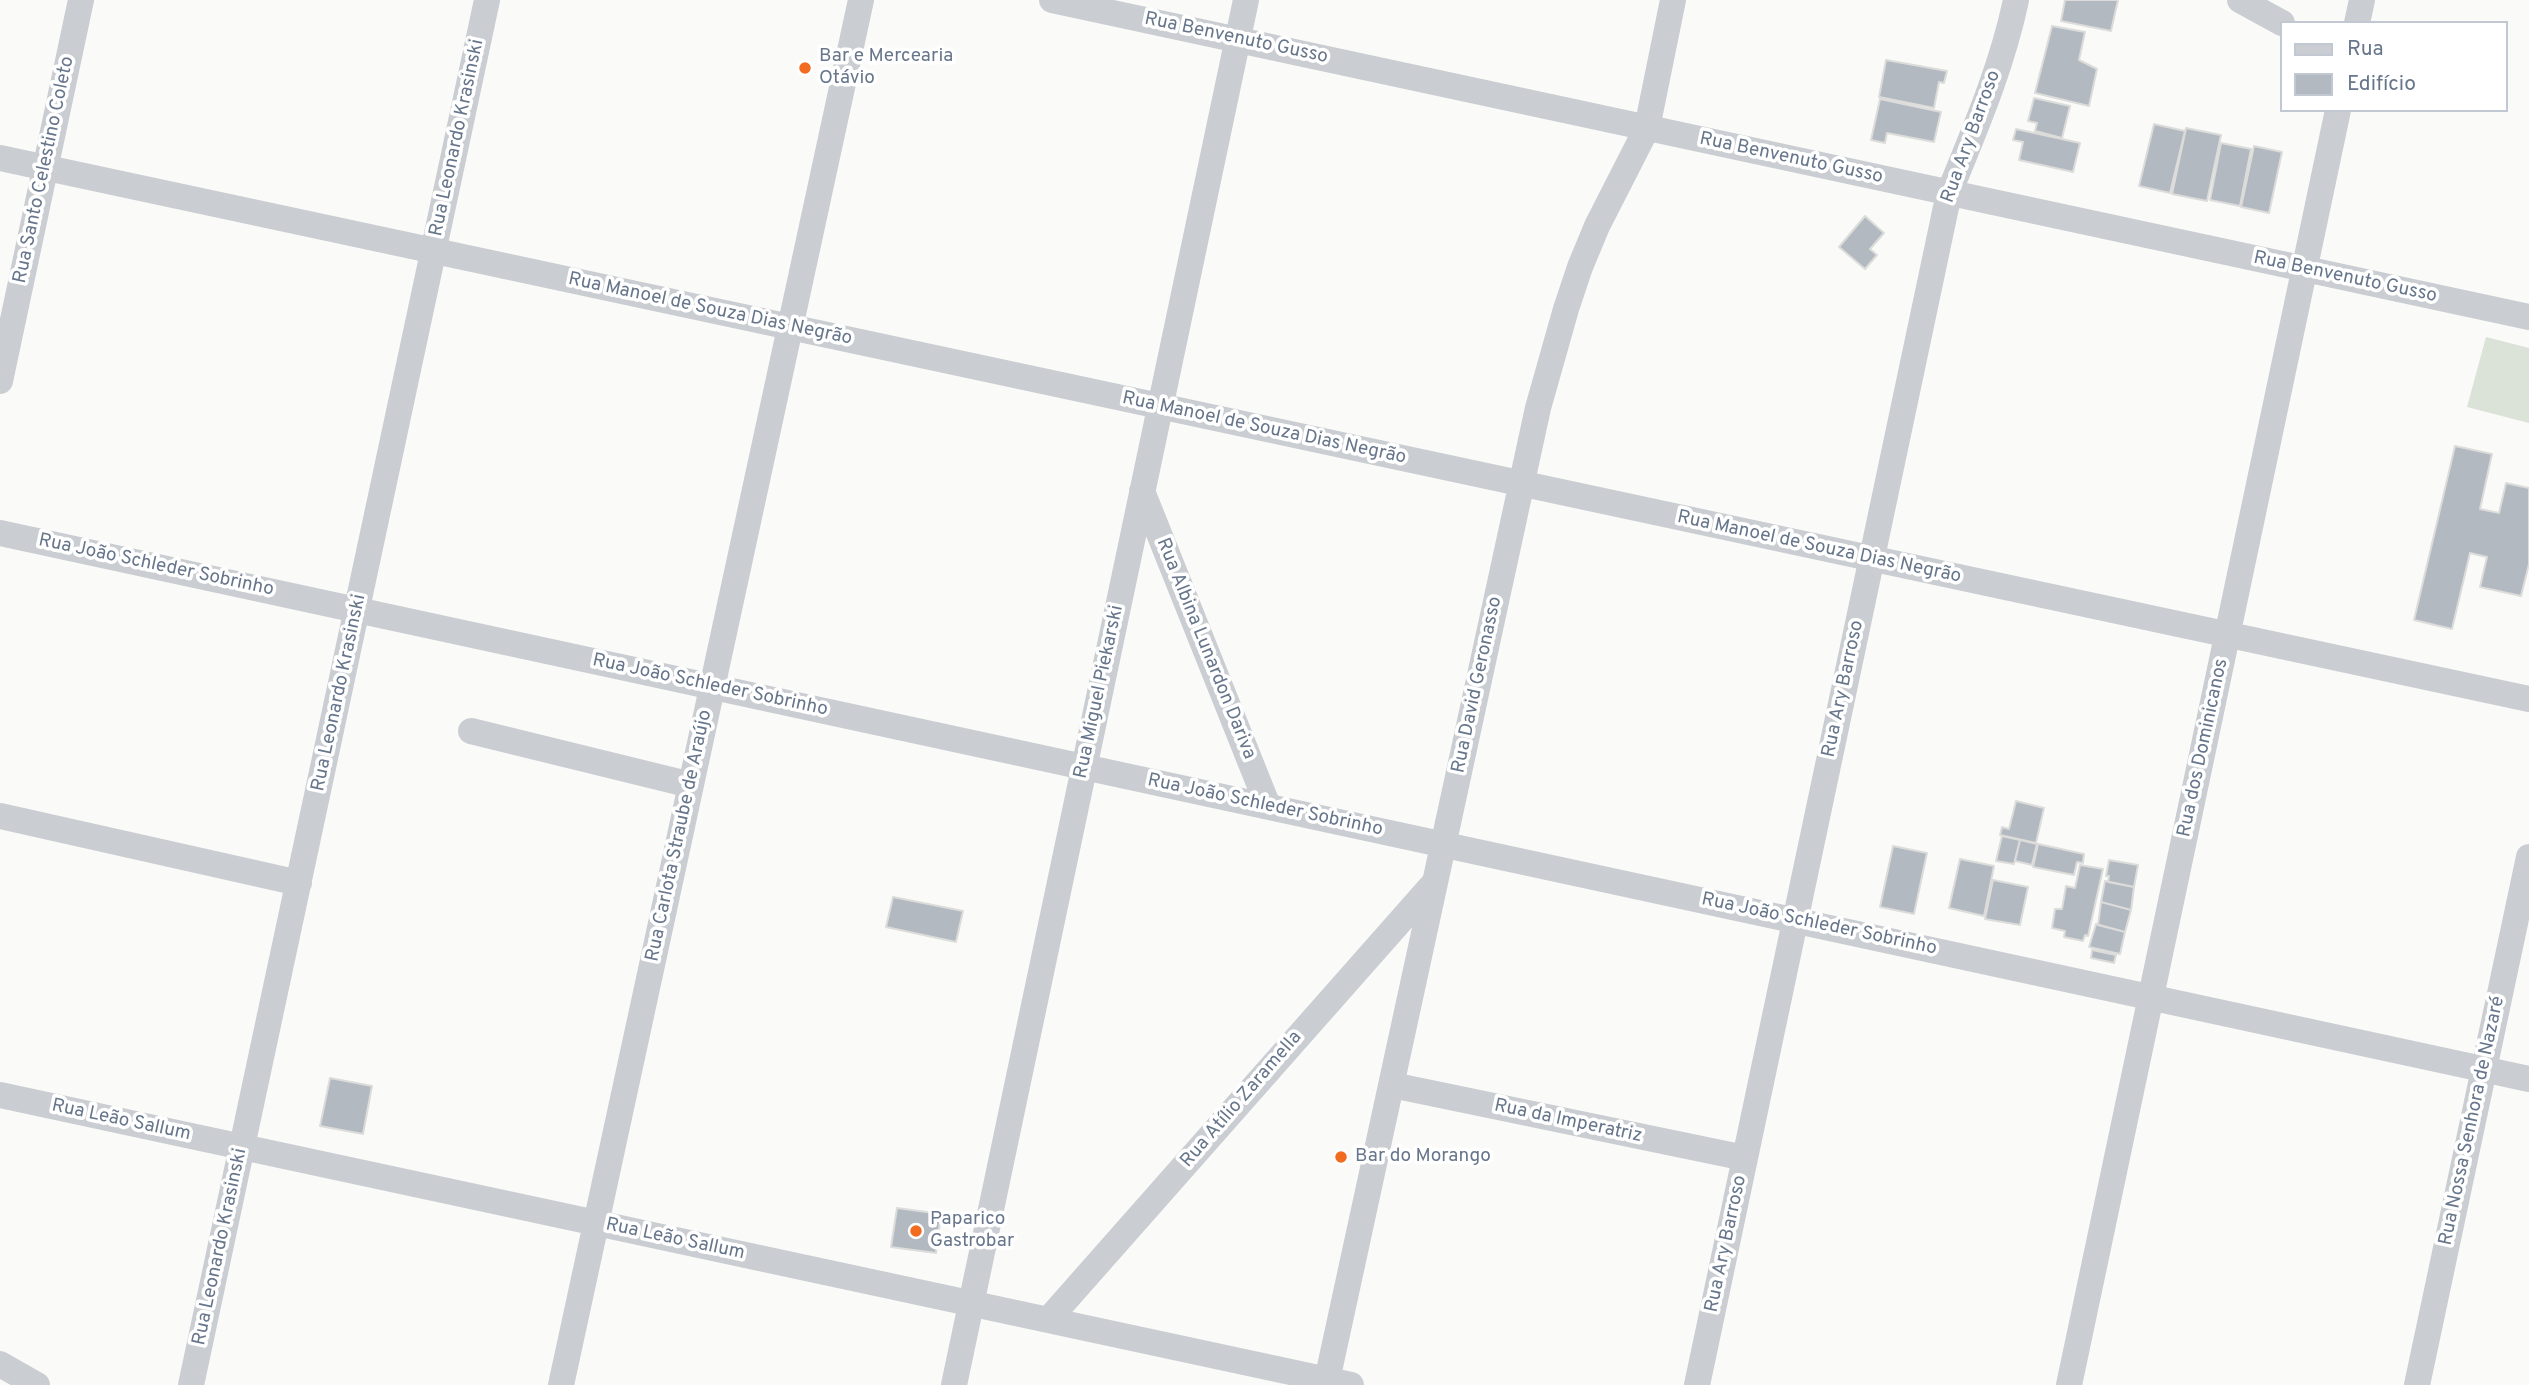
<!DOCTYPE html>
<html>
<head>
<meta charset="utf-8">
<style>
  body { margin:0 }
  #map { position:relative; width:2529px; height:1385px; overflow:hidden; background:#fafaf8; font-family:Overpass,sans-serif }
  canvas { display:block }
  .legend { position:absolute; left:2280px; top:21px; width:228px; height:91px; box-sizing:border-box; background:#fff; border:2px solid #c2c8d1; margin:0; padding:9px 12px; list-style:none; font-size:21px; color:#67768b }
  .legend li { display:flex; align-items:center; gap:14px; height:35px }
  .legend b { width:35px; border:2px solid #c2c8d1 }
</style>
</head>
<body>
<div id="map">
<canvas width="2529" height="1385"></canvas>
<ul class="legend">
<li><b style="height:9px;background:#cacdd1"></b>Rua</li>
<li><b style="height:19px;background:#b3b9c1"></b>Edifício</li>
</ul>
</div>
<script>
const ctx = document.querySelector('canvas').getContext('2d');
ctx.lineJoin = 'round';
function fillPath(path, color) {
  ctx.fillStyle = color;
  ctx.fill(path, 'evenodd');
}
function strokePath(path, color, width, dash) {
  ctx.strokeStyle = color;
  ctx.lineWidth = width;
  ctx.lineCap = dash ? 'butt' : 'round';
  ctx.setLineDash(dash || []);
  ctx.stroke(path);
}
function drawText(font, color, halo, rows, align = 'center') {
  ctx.font = font + ' Overpass,sans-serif';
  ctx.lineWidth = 7;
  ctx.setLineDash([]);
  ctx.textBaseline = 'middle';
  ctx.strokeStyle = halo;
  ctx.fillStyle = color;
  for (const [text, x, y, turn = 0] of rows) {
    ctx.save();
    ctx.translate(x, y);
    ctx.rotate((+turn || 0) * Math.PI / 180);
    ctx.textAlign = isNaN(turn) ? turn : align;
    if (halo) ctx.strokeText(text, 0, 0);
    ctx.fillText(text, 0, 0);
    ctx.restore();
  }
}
fillPath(new Path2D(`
  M 2486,337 L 2529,348 L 2529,423 L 2467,407 Z`), '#dbe2d8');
const building = new Path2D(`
  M 2065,0 L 2118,0 L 2111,31 L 2061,21 Z
  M 2052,26 L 2085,32 L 2079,60 L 2097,69 L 2089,106 L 2035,93 Z
  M 1886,60 L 1947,71 L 1944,83 L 1939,82 L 1934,108 L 1879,97 Z
  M 2034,98 L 2070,106 L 2062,138 L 2035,131 L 2037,123 L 2028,121 Z
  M 1880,99 L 1941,112 L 1934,142 L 1887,133 L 1885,143 L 1871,140 Z
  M 2154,124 L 2185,131 L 2170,193 L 2139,186 Z
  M 2186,128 L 2221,135 L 2207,201 L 2172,194 Z
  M 2016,129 L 2080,143 L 2073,172 L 2019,160 L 2023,142 L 2013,140 Z
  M 2221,143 L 2251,149 L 2240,206 L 2210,200 Z
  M 2254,146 L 2282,152 L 2269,213 L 2241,207 Z
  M 1865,216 L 1884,233 L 1870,249 L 1877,255 L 1865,269 L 1839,247 Z
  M 2455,446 L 2492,454 L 2480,509 L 2499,513 L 2506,483 L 2529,488 L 2529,564 L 2521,596 L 2480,587 L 2487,557 L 2470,553 L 2452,629 L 2414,620 Z
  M 2016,801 L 2044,808 L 2036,843 L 2000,835 L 2002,827 L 2009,829 Z
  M 2002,836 L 2020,840 L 2014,864 L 1996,861 Z
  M 2020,840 L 2037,844 L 2032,865 L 2015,861 Z
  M 2038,844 L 2084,854 L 2083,863 L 2077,862 L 2074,875 L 2033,867 Z
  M 1893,846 L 1927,853 L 1914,914 L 1880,907 Z
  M 1960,859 L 1994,866 L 1984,916 L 1949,908 Z
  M 2109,860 L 2138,865 L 2134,887 L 2108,882 L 2109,876 L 2106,876 Z
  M 2080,865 L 2103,869 L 2088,936 L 2085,935 L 2083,941 L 2064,937 L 2065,931 L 2052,928 L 2055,909 L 2062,909 L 2066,886 L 2075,888 Z
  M 1993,880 L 2028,887 L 2020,925 L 1985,919 Z
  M 2105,881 L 2134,887 L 2131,910 L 2101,902 Z
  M 893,897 L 963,911 L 956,942 L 886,927 Z
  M 2101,902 L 2131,910 L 2125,932 L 2098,925 Z
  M 2096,924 L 2125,932 L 2120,954 L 2089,947 Z
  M 2092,950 L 2116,955 L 2114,963 L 2091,958 Z
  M 330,1078 L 372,1086 L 363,1134 L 320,1126 Z
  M 897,1208 L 941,1214 L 936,1253 L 891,1247 Z`);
fillPath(building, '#b3b9c1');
strokePath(building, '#dcdcda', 2);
strokePath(new Path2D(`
  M 1052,0 L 2529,317
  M 2240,0 L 2282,23
  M 2357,23 L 2362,0
  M 0,158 L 2529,699
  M 0,381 L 81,0
  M 1142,491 L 1268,806
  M 0,533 L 2529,1079
  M 471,731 L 691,785
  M 0,816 L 299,883
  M 1392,1085 L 1745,1158
  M 0,1095 L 1351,1385
  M 1048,1320 L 1434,883
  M 0,1364 L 37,1385
  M 191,1385 L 487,0
  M 561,1385 L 861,0
  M 954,1385 L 1246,0
  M 1326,1385 L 1538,408 L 1566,309 L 1580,267 L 1597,226 L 1647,128 L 1673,0
  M 1697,1385 L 1949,193 C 1975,129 2002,67 2016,0
  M 2069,1385 L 2338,110
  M 2417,1385 L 2529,857`), '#cacdd1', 26);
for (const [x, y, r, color] of [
  [805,68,7,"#f16c21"],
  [1341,1157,7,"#f16c21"],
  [916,1231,7,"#f16c21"]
]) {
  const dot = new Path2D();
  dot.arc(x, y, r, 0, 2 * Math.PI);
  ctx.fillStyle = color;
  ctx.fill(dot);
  strokePath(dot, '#fff', 2.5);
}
drawText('19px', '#67768b', '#fff', [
  ["Rua Benvenuto Gusso",1236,39,12],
  ["Rua Ary Barroso",1972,137,-70],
  ["Rua Leonardo Krasinski",458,138,-78],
  ["Rua Benvenuto Gusso",1791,159,12],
  ["Rua Santo Celestino Coleto",45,170,-78],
  ["Rua Benvenuto Gusso",2345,278,12],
  ["Rua Manoel de Souza Dias Negrão",710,310,12],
  ["Rua Manoel de Souza Dias Negrão",1264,429,12],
  ["Rua Manoel de Souza Dias Negrão",1819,548,12],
  ["Rua João Schleder Sobrinho",156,566,12],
  ["Rua Albina Lunardon Dariva",1205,649,68],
  ["Rua David Geronasso",1478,685,-78],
  ["Rua João Schleder Sobrinho",710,686,12],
  ["Rua Ary Barroso",1844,689,-78],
  ["Rua Miguel Piekarski",1100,692,-78],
  ["Rua Leonardo Krasinski",340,693,-78],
  ["Rua dos Dominicanos",2204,748,-78],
  ["Rua João Schleder Sobrinho",1265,806,12],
  ["Rua Carlota Straube de Araújo",680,836,-78],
  ["Rua João Schleder Sobrinho",1819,925,12],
  ["Rua Atílio Zaramella",1242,1100,-49],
  ["Rua Leão Sallum",121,1121,12],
  ["Rua Nossa Senhora de Nazaré",2473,1121,-78],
  ["Rua da Imperatriz",1568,1122,12],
  ["Rua Leão Sallum",675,1240,12],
  ["Rua Ary Barroso",1727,1244,-78],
  ["Rua Leonardo Krasinski",221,1247,-78]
]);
drawText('19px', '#67768b', '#fff', [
  ["Bar e Mercearia",819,57],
  ["Otávio",819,79],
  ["Bar do Morango",1355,1157],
  ["Paparico",930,1220],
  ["Gastrobar",930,1242]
], 'left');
</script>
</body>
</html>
